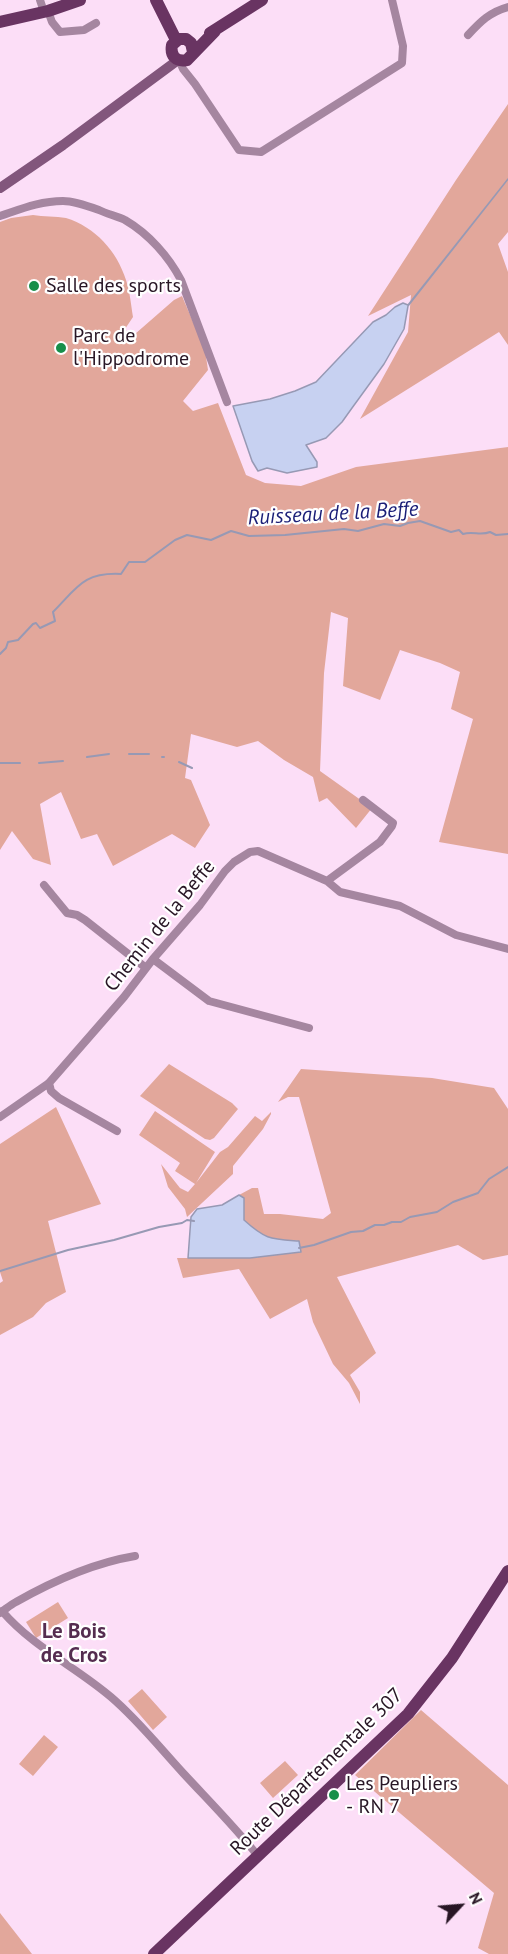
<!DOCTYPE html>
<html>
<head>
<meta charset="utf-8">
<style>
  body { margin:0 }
  #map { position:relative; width:508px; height:1954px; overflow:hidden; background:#fcdef7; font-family:"PT Sans",sans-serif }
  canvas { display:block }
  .north { position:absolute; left:430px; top:1876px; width:60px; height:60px; -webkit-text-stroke:4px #fff; paint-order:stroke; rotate:64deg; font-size:16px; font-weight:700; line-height:24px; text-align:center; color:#281625 }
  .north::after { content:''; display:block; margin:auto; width:21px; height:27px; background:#281625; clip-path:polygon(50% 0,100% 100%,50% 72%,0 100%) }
</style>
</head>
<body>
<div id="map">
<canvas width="508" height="1954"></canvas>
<div class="north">N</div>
</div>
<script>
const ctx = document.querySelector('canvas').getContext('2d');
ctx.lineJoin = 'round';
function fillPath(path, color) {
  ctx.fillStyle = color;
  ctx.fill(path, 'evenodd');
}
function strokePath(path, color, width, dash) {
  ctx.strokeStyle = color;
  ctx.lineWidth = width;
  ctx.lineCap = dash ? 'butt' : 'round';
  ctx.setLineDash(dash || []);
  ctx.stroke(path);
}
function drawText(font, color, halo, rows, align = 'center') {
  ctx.font = font + ' "PT Sans",sans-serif';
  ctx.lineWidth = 4.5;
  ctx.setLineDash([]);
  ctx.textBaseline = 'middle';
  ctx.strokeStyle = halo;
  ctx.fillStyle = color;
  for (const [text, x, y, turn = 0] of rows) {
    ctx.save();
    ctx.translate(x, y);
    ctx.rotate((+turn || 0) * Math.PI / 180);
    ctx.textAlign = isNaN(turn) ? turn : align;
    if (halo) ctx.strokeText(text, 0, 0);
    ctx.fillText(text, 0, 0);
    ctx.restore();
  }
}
fillPath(new Path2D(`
  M 508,104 L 508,232 L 498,244 L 508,272 L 508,345 L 499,332 L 360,419 L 408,332 L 411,295 L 368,316 L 456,180 Z
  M 33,215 C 43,217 56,216 66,218 C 95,227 117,251 126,280 C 130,292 131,305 133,317 L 121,335 L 127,341 L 174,300 L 182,296 L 205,350 L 208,370 L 183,401 L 193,411 L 218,403 L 246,475 L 265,483 L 301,486 L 356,467 L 508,447 L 508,854 L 439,842 L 473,719 L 451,709 L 460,672 L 440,663 L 400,650 L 380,700 L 343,686 L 348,618 L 331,612 L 324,673 L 320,771 L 372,808 L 356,828 L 327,798 L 319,802 L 313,777 L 284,760 L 258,741 L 237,747 L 191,734 L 185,778 L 191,780 L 210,825 L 195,848 L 172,834 L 113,866 L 97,834 L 81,839 L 61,792 L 40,804 L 51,865 L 33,859 L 12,831 L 0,850 L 0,222 L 11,218 Z
  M 169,1064 L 232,1103 L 238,1109 L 214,1138 L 210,1140 L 205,1139 L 140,1096 Z
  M 301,1069 L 432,1078 L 494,1088 L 508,1109 L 508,1255 L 483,1260 L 458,1245 L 337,1277 L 376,1353 L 350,1375 L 360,1392 L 360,1404 L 349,1383 L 333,1364 L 313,1322 L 307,1299 L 270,1319 L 239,1269 L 183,1278 L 177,1258 L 250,1258 L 301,1252 L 299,1241 C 270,1239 266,1240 244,1220 L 244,1198 L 239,1195 L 252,1188 L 258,1188 L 264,1214 L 280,1214 L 323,1219 L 331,1213 L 299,1097 L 288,1097 L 278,1102 Z
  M 56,1107 L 101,1204 L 48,1221 L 66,1292 L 46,1303 L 33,1317 L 0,1335 L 0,1283 L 3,1281 L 0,1272 L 0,1144 Z
  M 155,1111 L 215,1152 L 196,1183 L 220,1152 L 228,1147 L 255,1116 L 262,1121 L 271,1112 L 271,1114 L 263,1129 L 233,1166 L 233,1174 L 187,1217 L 185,1209 L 168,1187 L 161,1164 L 180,1188 L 188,1192 L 195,1184 L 175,1171 L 180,1163 L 139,1135 Z
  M 58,1602 L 68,1618 L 36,1638 L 26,1622 Z
  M 142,1689 L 167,1717 L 153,1730 L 128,1701 Z
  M 421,1710 L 508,1785 L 508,1954 L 489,1954 L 478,1948 L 494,1893 L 355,1775 Z
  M 44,1735 L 58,1747 L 33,1776 L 19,1764 Z
  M 285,1761 L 298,1775 L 273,1798 L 260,1783 Z
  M 0,1913 L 32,1954 L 0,1954 Z`), '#e2a79b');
const water = new Path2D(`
  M 508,179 L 408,306 L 404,329 L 384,364 L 352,408 L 342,422 L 326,438 L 306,445 L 317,462 L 317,467 L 287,473 L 267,468 L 258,471 L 252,461 L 233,406 L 270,399 L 295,391 L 316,382 L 373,322 L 386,315 L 395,307 L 403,303 L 408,305 Z
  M 239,1195 L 244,1198 L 244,1220 C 266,1240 271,1239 299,1241 L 301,1252 L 250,1258 L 188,1258 L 191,1217 L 197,1209 L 222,1205 Z`);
fillPath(water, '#c7d1f1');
strokePath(water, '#9799b4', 1.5);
strokePath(new Path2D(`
  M 0,654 L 6,648 L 8,642 L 18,640 L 33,624 L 36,623 L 40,628 L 55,621 L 53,612 C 77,588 83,572 121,574 L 129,562 L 145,562 L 175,540 L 187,535 L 211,540 L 231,531 L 249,536 L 285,535 L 344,529 L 358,531 L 384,524 L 400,526 L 408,523 L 420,521 L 451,532 L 459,530 L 463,534 C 473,531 481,536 490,532 L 496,535 L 508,534
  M 129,754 L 149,754
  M 87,757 L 109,754
  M 162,757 L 164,757
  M 179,762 L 192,768
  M 0,763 L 20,763
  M 39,763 L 63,761
  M 299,1248 L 314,1245 L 351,1232 L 363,1231 L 375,1225 L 384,1225 L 392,1222 L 401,1222 L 410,1217 L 437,1212 L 453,1202 L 478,1193 L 489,1179 L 508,1167
  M 0,1271 L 68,1250 L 114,1240 L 159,1227 L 182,1223 L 187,1220 L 194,1221`), '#9799b4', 2);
strokePath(new Path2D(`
  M 40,0 L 44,12
  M 48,11 L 52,22 L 60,32 L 84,30 L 96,23
  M 468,35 C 481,21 490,12 508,7
  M 179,60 L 183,69 L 195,84 L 239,150 L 261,152 L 402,63 L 403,46 L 392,0
  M 0,216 C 21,209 40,201 63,201 C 74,201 88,206 99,210 C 107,214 117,216 125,220 C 149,234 169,257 181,280 L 227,402
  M 327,881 L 380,842 L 392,826 L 393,823 L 363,800
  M 44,885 L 67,913 L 77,915 L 85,920 L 146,968
  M 153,959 L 209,1001 L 309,1028
  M 49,1083 L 51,1091 L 59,1098 L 117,1131
  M 0,1117 L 49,1083 L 124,997 L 153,959 L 200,905 L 225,871 L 234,862 L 250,852 L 258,851 L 327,881 L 340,892 L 400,906 L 456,935 L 508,949
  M 2,1611 C 33,1647 76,1667 111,1697 C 138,1720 160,1748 184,1774 C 209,1801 235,1827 258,1856
  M 0,1613 C 6,1609 10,1605 16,1602 C 53,1581 93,1563 135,1556`), '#a586a0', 8);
strokePath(new Path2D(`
  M 0,188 L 63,145 L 178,60`), '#82567c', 10);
strokePath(new Path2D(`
  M 156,0 L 176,40
  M 0,22 L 48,11 L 80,0
  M 210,33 L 262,0
  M 193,52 L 191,43 L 186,39 L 179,39 L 172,45 C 170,56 176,62 187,60 L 215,31
  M 154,1954 L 408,1714 L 452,1658 L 508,1571`), '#693462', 12);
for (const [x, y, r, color] of [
  [34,286,6,"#178f4a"],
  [61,348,6,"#178f4a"],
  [334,1795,6,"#178f4a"]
]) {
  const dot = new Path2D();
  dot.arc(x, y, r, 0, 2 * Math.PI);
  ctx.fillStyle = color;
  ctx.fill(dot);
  strokePath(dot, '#fff', 2);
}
drawText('20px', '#281625', '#fff', [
  ["Salle des sports",46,286],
  ["Parc de",73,336],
  ["l'Hippodrome",73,359],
  ["Les Peupliers",346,1784],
  ["- RN 7",346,1807]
], 'left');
drawText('20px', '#281625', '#fff', [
  ["Chemin de la Beffe",160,926,-51],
  ["Route Départementale 307",317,1772,-44]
]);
drawText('italic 21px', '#1a1e77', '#fff', [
  ["Ruisseau de la Beffe",333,514,-3]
]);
drawText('bold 21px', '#552d50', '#fff', [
  ["Le Bois",74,1632],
  ["de Cros",74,1656]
]);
</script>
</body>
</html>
